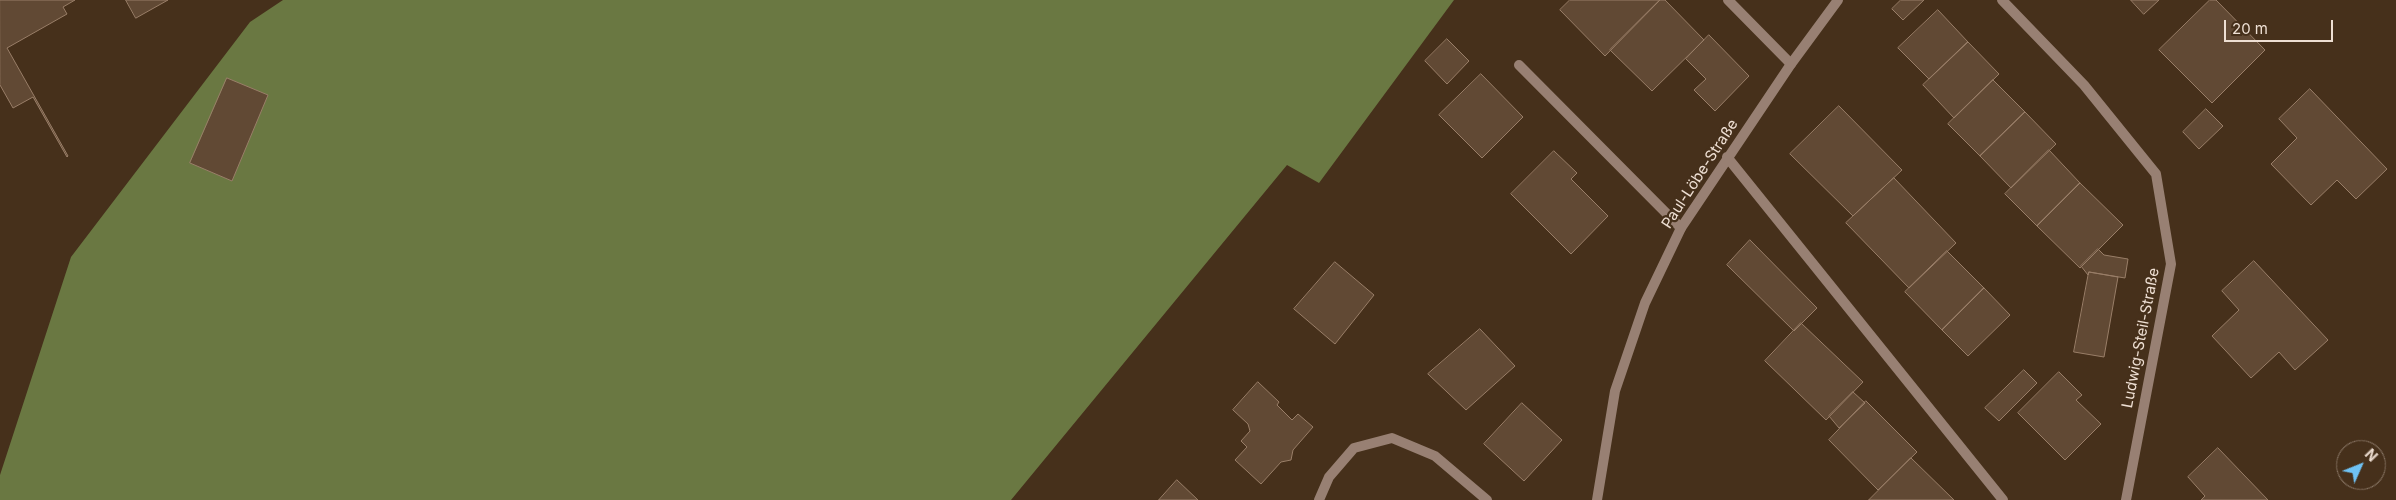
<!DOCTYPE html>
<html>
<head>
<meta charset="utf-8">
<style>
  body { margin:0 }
  #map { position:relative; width:2396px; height:500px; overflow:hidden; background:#46301b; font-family:Inter,sans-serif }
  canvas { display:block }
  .north { position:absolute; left:2336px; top:440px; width:50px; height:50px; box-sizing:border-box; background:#46301b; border:1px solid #897665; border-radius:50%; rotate:46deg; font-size:14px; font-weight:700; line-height:20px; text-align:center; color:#eedfd3 }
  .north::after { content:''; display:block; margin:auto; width:18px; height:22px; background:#6fc2f4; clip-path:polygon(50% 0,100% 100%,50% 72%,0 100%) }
  .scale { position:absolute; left:2224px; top:20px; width:109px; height:22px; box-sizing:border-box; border:2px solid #eedfd3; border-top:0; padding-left:6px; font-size:15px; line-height:18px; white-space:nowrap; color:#eedfd3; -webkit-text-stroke:4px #46301b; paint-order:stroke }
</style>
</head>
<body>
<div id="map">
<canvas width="2396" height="500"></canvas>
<div class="north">N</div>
<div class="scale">20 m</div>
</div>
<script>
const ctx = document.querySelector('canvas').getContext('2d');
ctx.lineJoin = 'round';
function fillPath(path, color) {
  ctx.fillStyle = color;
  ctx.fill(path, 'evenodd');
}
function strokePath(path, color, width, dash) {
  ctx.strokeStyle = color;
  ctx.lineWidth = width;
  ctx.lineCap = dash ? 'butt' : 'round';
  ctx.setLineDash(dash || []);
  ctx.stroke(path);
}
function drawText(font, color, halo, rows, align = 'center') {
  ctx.font = font + ' Inter,sans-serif';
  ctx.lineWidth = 4.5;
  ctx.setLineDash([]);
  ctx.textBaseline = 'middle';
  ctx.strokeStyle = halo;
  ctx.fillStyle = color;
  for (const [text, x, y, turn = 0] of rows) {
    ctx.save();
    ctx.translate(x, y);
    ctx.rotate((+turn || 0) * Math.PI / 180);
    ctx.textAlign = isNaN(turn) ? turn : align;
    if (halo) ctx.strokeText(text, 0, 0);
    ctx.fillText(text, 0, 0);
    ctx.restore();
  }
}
fillPath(new Path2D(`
  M 283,0 L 1454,0 L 1319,183 L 1287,165 L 1011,500 L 0,500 L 0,475 L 71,257 L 250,22 Z`), '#6a7842');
const building = new Path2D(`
  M 0,0 L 75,0 L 63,7 L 67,14 L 7,48 L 68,156 L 67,157 L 33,97 L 13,108 L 0,85 Z
  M 126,0 L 168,0 L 136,18 Z
  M 1570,0 L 1660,0 L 1605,56 L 1560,10 Z
  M 1660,0 L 1665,0 L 1704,40 L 1652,91 L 1610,50 Z
  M 1901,0 L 1924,0 L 1903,20 L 1892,9 Z
  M 2131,0 L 2159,0 L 2144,14 Z
  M 2210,0 L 2216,0 L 2265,50 L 2212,103 L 2159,50 Z
  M 1938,10 L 1968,42 L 1929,79 L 1898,48 Z
  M 1709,35 L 1749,76 L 1715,111 L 1694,90 L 1706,79 L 1686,59 Z
  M 1447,39 L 1469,61 L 1447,84 L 1425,61 Z
  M 1968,42 L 1999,74 L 1954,118 L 1923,85 Z
  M 1481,74 L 1523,117 L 1482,158 L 1439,115 Z
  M 227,78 L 268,95 L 232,181 L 190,163 Z
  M 1993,80 L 2025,112 L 1980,156 L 1948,124 Z
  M 2310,89 L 2387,169 L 2356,199 L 2337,180 L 2311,205 L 2271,164 L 2297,138 L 2279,119 Z
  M 1839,106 L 1902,170 L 1853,216 L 1790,154 Z
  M 2206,109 L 2223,126 L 2199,149 L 2183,132 Z
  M 2025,112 L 2056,144 L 2011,188 L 1980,156 Z
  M 2049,150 L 2080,183 L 2037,226 L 2005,194 Z
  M 1554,151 L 1577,173 L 1571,179 L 1608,216 L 1571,254 L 1511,194 Z
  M 1894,178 L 1956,243 L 1909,288 L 1846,223 Z
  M 2080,183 L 2123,225 L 2080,268 L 2037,226 Z
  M 1750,240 L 1817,308 L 1794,331 L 1727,265 Z
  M 2098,249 L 2104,255 L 2128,259 L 2125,278 L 2089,272 L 2088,275 L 2081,266 Z
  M 1947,251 L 1984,288 L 1942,330 L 1905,292 Z
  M 2254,261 L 2328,340 L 2295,370 L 2279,352 L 2251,378 L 2212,336 L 2239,310 L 2222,291 Z
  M 1335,262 L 1374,295 L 1335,344 L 1294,309 Z
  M 2089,272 L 2118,277 L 2104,357 L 2074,352 Z
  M 1984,288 L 2010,315 L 1968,356 L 1942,330 Z
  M 1801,323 L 1863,382 L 1826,420 L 1765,361 Z
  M 1480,329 L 1515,366 L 1466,410 L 1428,374 Z
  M 2024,370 L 2037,383 L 1999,421 L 1985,408 Z
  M 2059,372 L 2082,395 L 2076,400 L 2101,424 L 2065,460 L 2018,413 Z
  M 1258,382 L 1279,402 L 1277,405 L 1292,420 L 1298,414 L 1313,427 L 1293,450 L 1291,460 L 1281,462 L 1261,484 L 1235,460 L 1247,447 L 1241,441 L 1250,431 L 1248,424 L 1233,410 Z
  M 1853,392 L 1865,403 L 1839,428 L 1829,416 Z
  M 1866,401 L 1917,452 L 1878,490 L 1829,440 Z
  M 1522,403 L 1562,440 L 1524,481 L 1484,444 Z
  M 2218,448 L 2268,500 L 2201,500 L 2205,496 L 2188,477 Z
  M 1911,458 L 1954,500 L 1869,500 Z
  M 1177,480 L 1198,500 L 1159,500 Z`);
fillPath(building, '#614934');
strokePath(building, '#997e68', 1);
strokePath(new Path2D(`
  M 1728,0 L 1791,64
  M 1519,65 L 1681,228`), '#988073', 10);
strokePath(new Path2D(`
  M 2002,0 L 2084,85 L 2156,174 L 2171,264 L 2126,500
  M 1727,157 L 2003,500
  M 1319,500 L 1329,477 L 1354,448 L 1392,438 L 1435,456 L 1487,500
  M 1597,500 L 1615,391 L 1645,303 L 1681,228 L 1791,64 L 1838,0`), '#988073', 10);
drawText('15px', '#eedfd3', '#46301b', [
  ["Paul-Löbe-Straße",1700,174,-57],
  ["Ludwig-Steil-Straße",2141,338,-79]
]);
</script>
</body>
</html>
